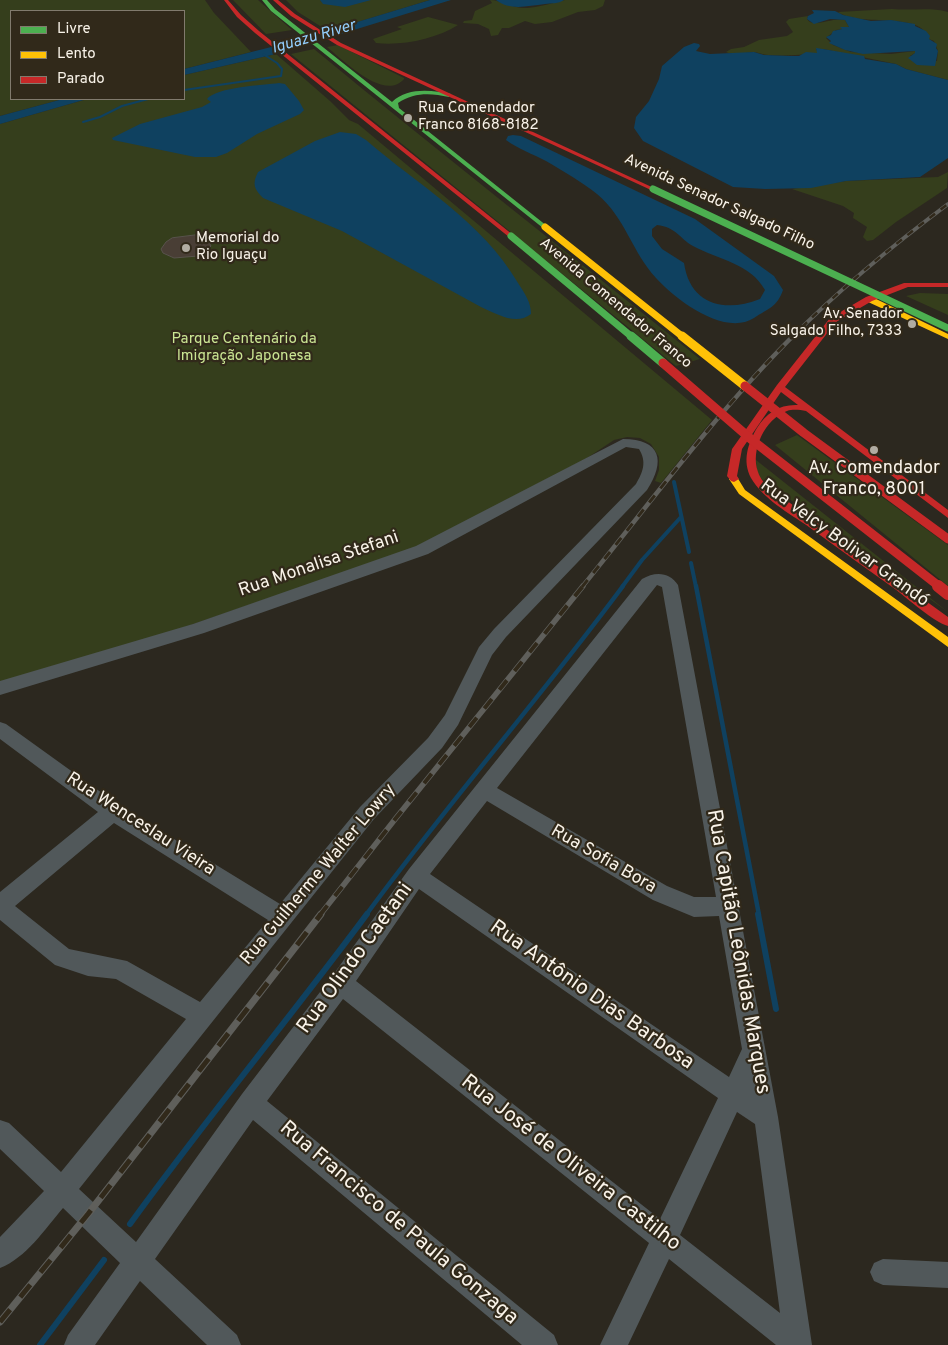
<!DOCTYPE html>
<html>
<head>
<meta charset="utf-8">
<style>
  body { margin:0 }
  #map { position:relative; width:948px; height:1345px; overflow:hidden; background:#2c281f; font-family:Overpass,sans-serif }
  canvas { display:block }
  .legend { position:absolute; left:10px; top:10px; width:175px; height:90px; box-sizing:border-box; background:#31291a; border:1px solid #817a6d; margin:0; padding:6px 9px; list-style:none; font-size:15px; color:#f9f3e9 }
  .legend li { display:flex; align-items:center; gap:10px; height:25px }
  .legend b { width:25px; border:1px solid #817a6d }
</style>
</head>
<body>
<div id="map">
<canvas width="948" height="1345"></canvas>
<ul class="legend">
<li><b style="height:6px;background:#4caf50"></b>Livre</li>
<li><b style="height:6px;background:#ffc107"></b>Lento</li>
<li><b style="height:6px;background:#c62828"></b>Parado</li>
</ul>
</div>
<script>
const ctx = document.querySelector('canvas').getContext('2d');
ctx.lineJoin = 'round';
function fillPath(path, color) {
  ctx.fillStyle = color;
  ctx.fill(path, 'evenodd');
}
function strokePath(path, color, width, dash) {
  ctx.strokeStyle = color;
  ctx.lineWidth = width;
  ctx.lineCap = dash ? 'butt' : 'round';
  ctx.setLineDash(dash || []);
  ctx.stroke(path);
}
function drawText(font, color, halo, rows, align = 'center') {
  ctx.font = font + ' Overpass,sans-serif';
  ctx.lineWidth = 4.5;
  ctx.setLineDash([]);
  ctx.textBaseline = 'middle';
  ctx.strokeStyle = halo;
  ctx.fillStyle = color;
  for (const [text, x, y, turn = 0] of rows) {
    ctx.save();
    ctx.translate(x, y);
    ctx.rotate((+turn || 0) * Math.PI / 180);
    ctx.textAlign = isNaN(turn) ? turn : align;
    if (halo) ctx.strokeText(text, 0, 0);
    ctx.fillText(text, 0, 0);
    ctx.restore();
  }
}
fillPath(new Path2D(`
  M 0,0 L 205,0 L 214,13 L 251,52 L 184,69 L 184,11 L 11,11 L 11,99 L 63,99 L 0,116 Z
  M 233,0 L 258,0 L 292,30 L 266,34 Z
  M 286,0 L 430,0 L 328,31 L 298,12 Z
  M 490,0 C 501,0 513,9 527,8 C 540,7 553,3 565,0 C 577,0 593,0 605,0 L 603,6 L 595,10 L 578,12 L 552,22 L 535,24 L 525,21 L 509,28 L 502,28 L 498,35 L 491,36 L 489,29 L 478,24 L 463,23 L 464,21 L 472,20 L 475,11 L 492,3 Z
  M 892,9 C 911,11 930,7 948,12 L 948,80 L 906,69 L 896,64 L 823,49 L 816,49 L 818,53 C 801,55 786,56 768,55 C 763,55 758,52 753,52 C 743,53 735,56 726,52 L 731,49 L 744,47 L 759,40 L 787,36 L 793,32 L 786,22 L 789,19 L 808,16 L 807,19 C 813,29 831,17 845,20 L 849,27 L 842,27 L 843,29 L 836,30 L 826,38 L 833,45 L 851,52 L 891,54 L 915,51 L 915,53 L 910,56 L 937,61 L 938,51 L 934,41 L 929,39 C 921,10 861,28 838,12 Z
  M 428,17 L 458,25 C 436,39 402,46 376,43 L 373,39 L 402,29 L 397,27 Z
  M 338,45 L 404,78 L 404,79 C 384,102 343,60 327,47 Z
  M 314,49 C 441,154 571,255 700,359 L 676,366 L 291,54 Z
  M 276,54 L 330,101 L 349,120 L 358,124 L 712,420 L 661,483 L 655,481 L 659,470 L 659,457 L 651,444 L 640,438 L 627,437 L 614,440 L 584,460 L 410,550 L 173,631 L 0,683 L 0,124 L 87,99 L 184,99 L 184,75 Z
  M 948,172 L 947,188 L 896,222 L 873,240 L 867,241 L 863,237 L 867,227 L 853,218 L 854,213 L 843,206 L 792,189 L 846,181 L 938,177 Z
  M 920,293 L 948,294 L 948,315 L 906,296 Z
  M 797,435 L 948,545 L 948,586 L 775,445 Z
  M 756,460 L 948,612 L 757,476 Z`), '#353e1c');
fillPath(new Path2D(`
  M 320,0 L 371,0 L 345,7 L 323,4 Z
  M 430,0 L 451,0 L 276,54 L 184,75 L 184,69 L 291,42 Z
  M 496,0 L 564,0 C 558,4 552,3 545,4 C 527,6 510,11 496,0 Z
  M 812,10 L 835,11 L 843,15 L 871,21 L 891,20 L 915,24 L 915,26 L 926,31 L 930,36 L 929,39 L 937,44 L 936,48 L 938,51 L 935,66 L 917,65 L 908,58 L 915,53 L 915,51 L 863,54 L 845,50 L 829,43 L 831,41 L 826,37 L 831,35 L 833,31 L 842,29 L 840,27 L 849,27 L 845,20 L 830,19 L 814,24 L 807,19 L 808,16 L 814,13 Z
  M 694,43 L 699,44 L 700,46 L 696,51 L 710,54 L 754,52 L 764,55 L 791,56 L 799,56 L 806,52 L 817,53 L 816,48 L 823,49 L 864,56 L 865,59 L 896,64 L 906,69 L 948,80 L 948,158 L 920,177 L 846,181 L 811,188 L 765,189 L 733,187 L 643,141 L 634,128 L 636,117 L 649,101 L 659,79 L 662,66 L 684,47 Z
  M 279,83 L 285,84 L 299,101 L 304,110 L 300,114 L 257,134 L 227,153 L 216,157 L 195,157 L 113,140 L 112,138 L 140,124 L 202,107 L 211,102 L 207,99 C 217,87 263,85 279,83 Z
  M 63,99 L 87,99 L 0,124 L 0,116 Z
  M 340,132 L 356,134 L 366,140 C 419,186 482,221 518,283 C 525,294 531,302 531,314 C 516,326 497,314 481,307 L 342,231 L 263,198 C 254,189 252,184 258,172 L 315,141 Z
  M 513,135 L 521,136 L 695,219 L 774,276 L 783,290 C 777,307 769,308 754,318 C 724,337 675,299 656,278 C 632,252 625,217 597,194 C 582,182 563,171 546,161 C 533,154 518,149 506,140 L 508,136 ZM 657,225 C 676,227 679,238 693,246 C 719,260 750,263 765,290 L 760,299 C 725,313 690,305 684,263 L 662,249 L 652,236 L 652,229 Z`), '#0f4160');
fillPath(new Path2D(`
  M 324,30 L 338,39 L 284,54 L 273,44 Z`), '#2c281f');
strokePath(new Path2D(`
  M 184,90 L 281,76 L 282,69 L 277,63 L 263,54
  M 83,122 L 100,117 L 122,106 L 148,99`), '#0f4160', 2);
strokePath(new Path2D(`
  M 674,482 L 689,552
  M 691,563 L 696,587
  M 622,587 L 642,560 L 681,517`), '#0f4160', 4);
strokePath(new Path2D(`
  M 696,586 L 759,915
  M 366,915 C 448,803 540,698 623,586`), '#0f4160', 4.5);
strokePath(new Path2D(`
  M 758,914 L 776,1009
  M 130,1224 C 206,1119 289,1019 367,914
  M 40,1345 L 104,1260`), '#0f4160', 6);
const building = new Path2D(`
  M 196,235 L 207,239 L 211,246 L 204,253 L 198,256 L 174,258 L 163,253 L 161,249 L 166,242 L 172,238 Z`);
fillPath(building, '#493e35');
strokePath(building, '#58524c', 1);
fillPath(new Path2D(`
  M 623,439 C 661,439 666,461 647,490 L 506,637 L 492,655 L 458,725 L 442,748 L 374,819 L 79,1189 L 136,1242 L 242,1094 L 333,975 L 409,869 L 642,579 C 655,571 670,572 678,585 L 778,1117 L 812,1345 L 776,1345 L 669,1259 L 628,1345 L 600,1345 L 649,1243 L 343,999 L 267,1101 L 554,1335 L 558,1345 L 522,1345 L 253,1120 L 155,1259 L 237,1335 L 241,1345 L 207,1345 L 140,1281 L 95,1345 L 64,1345 L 68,1335 L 120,1263 L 63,1208 C 45,1229 26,1258 0,1268 L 0,1237 L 44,1191 L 0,1149 L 0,1120 L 9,1123 L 61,1172 L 186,1019 L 116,979 L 88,976 L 55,965 L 0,920 L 0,892 L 98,812 L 0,739 L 0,722 L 6,724 L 120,806 L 280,904 L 360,807 L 428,738 L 445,715 L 479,647 L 494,629 L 636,484 C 643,472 647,462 639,449 L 626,447 L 428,554 L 204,633 L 0,695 L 0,681 L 193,624 L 416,546 ZM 657,585 L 662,587 L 716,897 L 694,897 L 667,886 L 497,788 ZM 487,801 L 653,900 L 694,917 L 719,916 L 742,1049 L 729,1077 L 430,874 ZM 114,823 L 268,920 L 200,1002 L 127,961 L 69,949 L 15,906 ZM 419,889 L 718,1098 L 660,1219 L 356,981 ZM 737,1112 L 755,1124 L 780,1313 L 680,1235 Z
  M 883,1259 L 948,1262 L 948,1288 L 883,1285 L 874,1281 L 870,1272 L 874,1263 Z`), '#51585a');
fillPath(new Path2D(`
  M 262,0 L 267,0 L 275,9 L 392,102 C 407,87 432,90 451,94 L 449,97 C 431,93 414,92 398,103 L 399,108 L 547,226 L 547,228 L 543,228 L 271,11 Z`), '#4caf50');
fillPath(new Path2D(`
  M 866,297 L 872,297 L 948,334 L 948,339 L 866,301 Z
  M 734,476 L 737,477 L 745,490 L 948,637 L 948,647 L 739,494 L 729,479 Z`), '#ffc107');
fillPath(new Path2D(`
  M 224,0 L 228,0 L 241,15 L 259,31 L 513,235 L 513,237 L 509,237 L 255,33 L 237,17 Z
  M 273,0 L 278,0 L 295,14 L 341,43 L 656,189 L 651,190 L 337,45 L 291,16 Z
  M 904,283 L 948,283 L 948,287 L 908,287 L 872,301 L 836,322 L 785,387 L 948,510 L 948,518 L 806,411 C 800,410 793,409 787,411 C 765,419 750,450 758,472 C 760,479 766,485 772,490 L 948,617 L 948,626 C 934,622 908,599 895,589 C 866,568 837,548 809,527 C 789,513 763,499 751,478 C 742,461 748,443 757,428 C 766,413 780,404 798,405 L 781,392 L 742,449 L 737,476 L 739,479 L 734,482 L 731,481 L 727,476 L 732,449 L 737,442 L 777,385 L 830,318 L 866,297 Z`), '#c62828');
const railFar3 = new Path2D(`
  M 792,337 C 841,288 893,245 948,204`);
const railFar2 = new Path2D(`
  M 582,587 C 650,503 716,413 793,336`);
const railFar1 = new Path2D(`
  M 320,915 L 396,818 L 583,586`);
const rail = new Path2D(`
  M 0,1322 L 88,1214 L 321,914`);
strokePath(railFar3, '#5f5f5b', 4);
strokePath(railFar2, '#5f5f5b', 4.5);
strokePath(railFar1, '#5f5f5b', 5.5);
strokePath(rail, '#5f5f5b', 7);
strokePath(railFar3, '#31291a', 2.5, [7]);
strokePath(railFar2, '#31291a', 3, [9]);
strokePath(railFar1, '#31291a', 4, [12]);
strokePath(rail, '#31291a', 5, [16]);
strokePath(new Path2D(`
  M 653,189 L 948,328
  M 511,236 L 632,337`), '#4caf50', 7);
strokePath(new Path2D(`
  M 631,336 L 663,363`), '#4caf50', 9);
strokePath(new Path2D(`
  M 545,227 L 683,337`), '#ffc107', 7);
strokePath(new Path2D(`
  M 682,336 L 745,386`), '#ffc107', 9);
strokePath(new Path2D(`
  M 663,363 L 752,440 L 940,587
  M 745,386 L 804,433 L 948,539`), '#c62828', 9);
strokePath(new Path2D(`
  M 938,586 L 948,594`), '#c62828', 12);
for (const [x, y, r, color] of [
  [408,118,5,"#b1aca2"],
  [186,248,5,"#b1aca2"],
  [912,324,5,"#b1aca2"],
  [874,450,5,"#b1aca2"]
]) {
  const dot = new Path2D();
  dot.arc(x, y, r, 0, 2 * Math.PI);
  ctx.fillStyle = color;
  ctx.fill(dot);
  strokePath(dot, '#31291a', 2);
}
drawText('15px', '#f9f3e9', '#31291a', [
  ["Rua Comendador",418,109],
  ["Franco 8168-8182",418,126],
  ["Memorial do",196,239],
  ["Rio Iguaçu",196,256],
  ["Av. Senador",902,315,"right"],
  ["Salgado Filho, 7333",902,332,"right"]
], 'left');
drawText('15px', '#f9f3e9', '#31291a', [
  ["Avenida Senador Salgado Filho",719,203,25],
  ["Avenida Comendador Franco",615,304,40]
]);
drawText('15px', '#cae593', '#31291a', [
  ["Parque Centenário da",244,340],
  ["Imigração Japonesa",244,357]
]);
drawText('italic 16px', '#93cefc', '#31291a', [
  ["Iguazu River",314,38,-16]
]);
drawText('18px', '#f9f3e9', '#31291a', [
  ["Av. Comendador",874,469],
  ["Franco, 8001",874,490]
]);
drawText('18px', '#f9f3e9', '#31291a', [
  ["Rua Velcy Bolivar Grandó",844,544,36],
  ["Rua Monalisa Stefani",319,565,-19],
  ["Rua Wenceslau Vieira",140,825,33],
  ["Rua Sofia Bora",603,860,30],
  ["Rua Guilherme Walter Lowry",319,875,-50]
]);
drawText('21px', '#f9f3e9', '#31291a', [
  ["Rua Capitão Leônidas Marques",737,952,80],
  ["Rua Olindo Caetani",356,959,-54],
  ["Rua Antônio Dias Barbosa",591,996,35],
  ["Rua José de Oliveira Castilho",570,1164,38],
  ["Rua Francisco de Paula Gonzaga",398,1224,40]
]);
</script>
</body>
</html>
